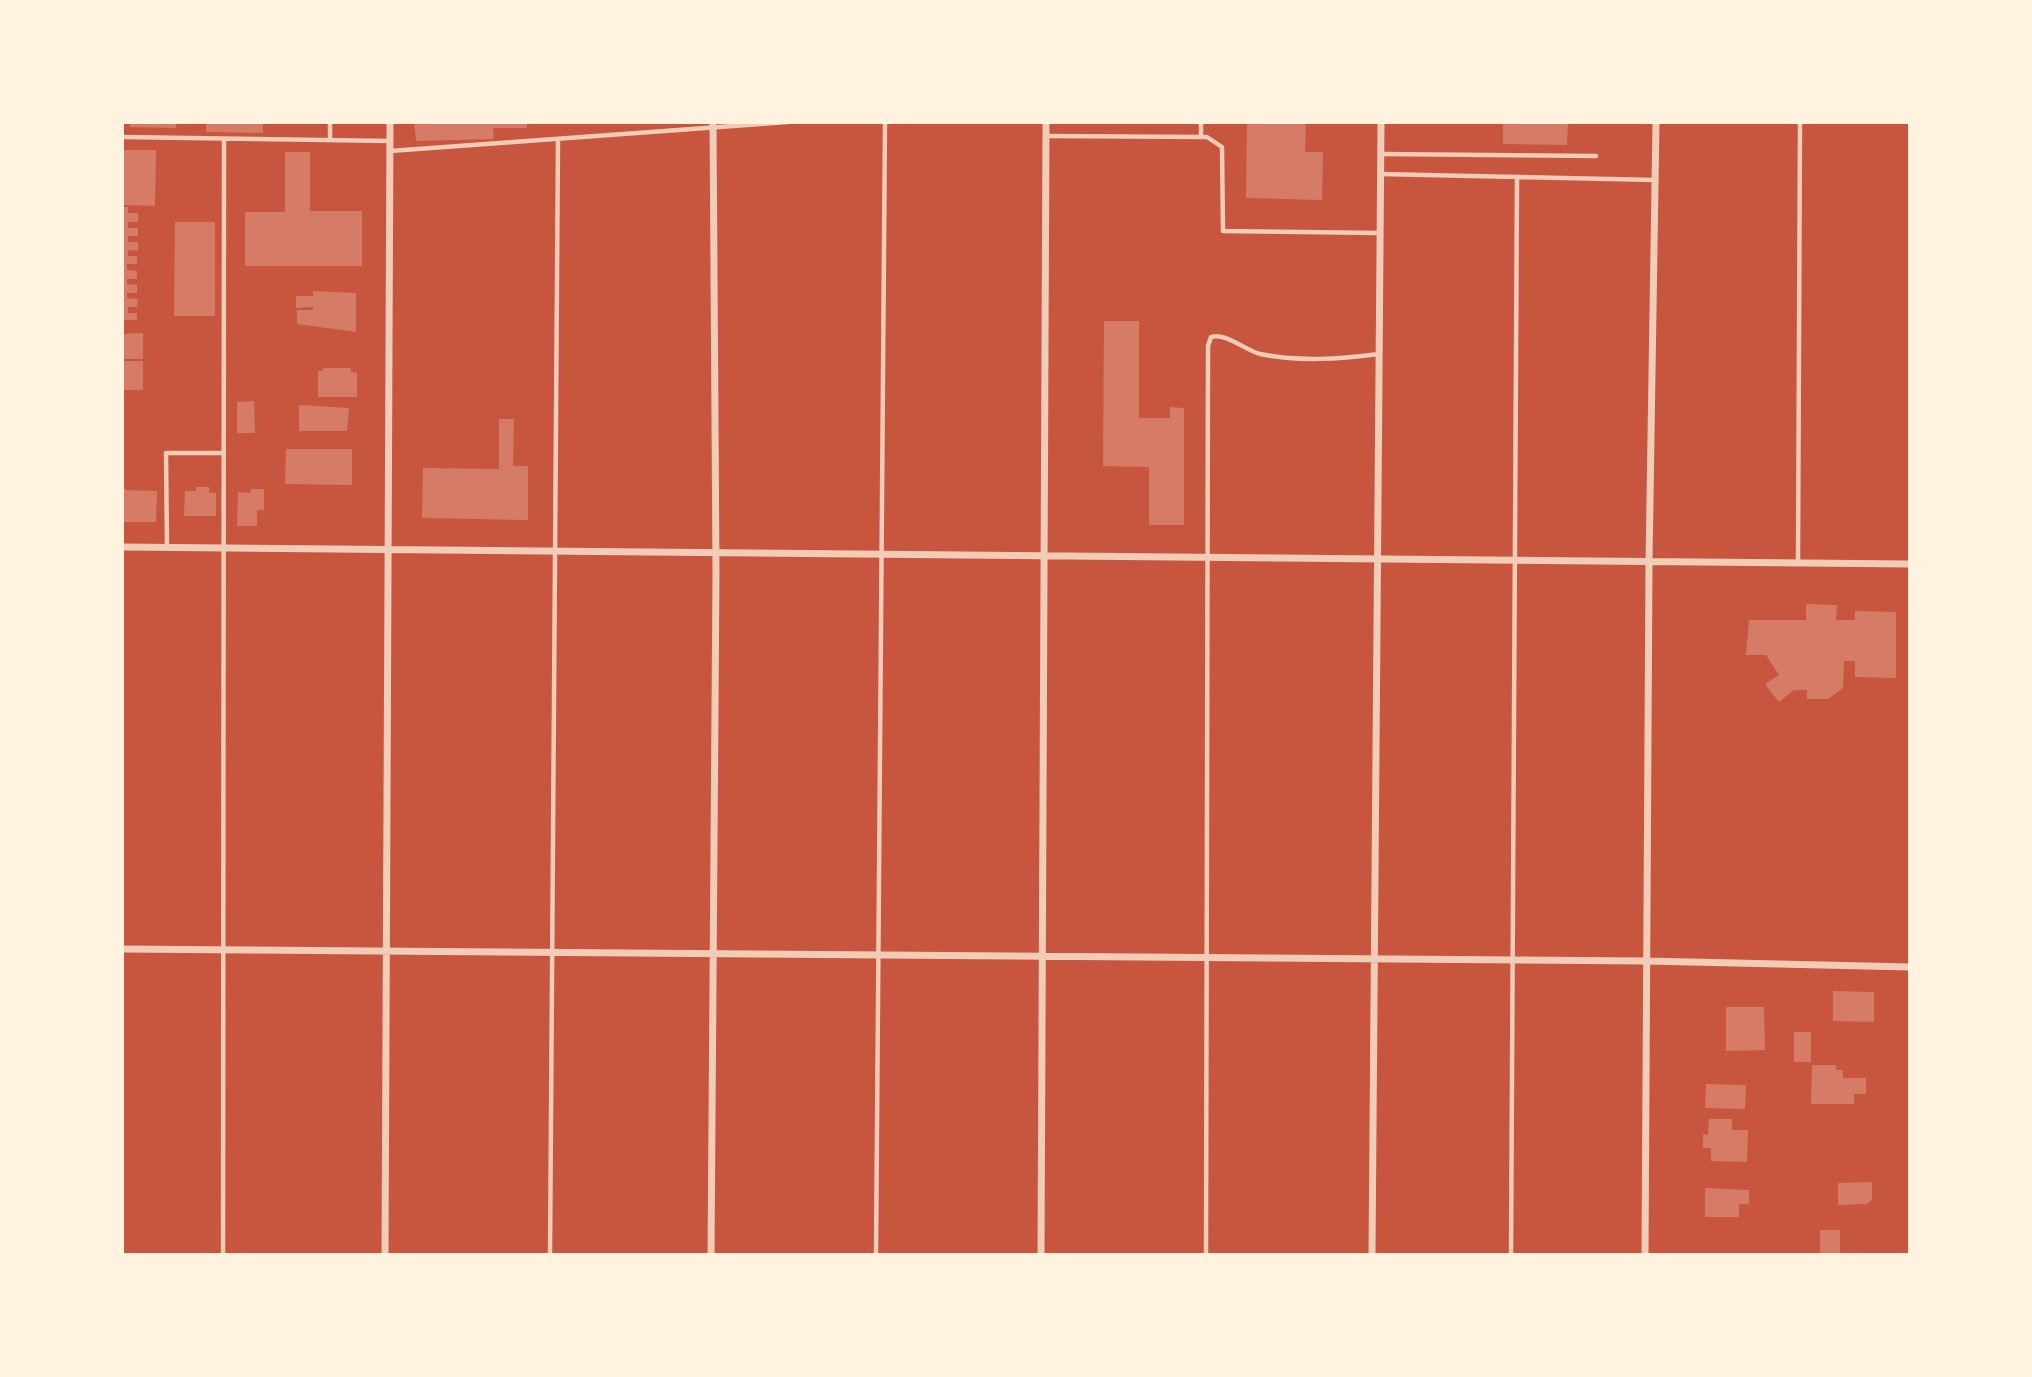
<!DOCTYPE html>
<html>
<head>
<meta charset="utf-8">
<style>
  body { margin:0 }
  #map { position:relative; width:2032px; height:1377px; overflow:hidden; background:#c8553d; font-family:Commissioner,sans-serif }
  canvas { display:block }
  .frame { position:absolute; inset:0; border:124px solid #fff3e0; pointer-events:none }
</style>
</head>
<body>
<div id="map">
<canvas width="2032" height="1377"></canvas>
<div class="frame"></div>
</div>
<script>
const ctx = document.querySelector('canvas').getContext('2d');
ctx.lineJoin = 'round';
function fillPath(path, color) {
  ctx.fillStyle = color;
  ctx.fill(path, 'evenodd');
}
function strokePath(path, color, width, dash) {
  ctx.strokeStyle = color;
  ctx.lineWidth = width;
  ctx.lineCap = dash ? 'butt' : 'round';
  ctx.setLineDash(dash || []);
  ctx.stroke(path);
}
fillPath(new Path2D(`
  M 130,122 L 176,122 L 176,128 L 130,127 Z
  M 206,122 L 263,122 L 263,133 L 206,132 Z
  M 414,122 L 527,122 L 527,128 L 493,128 L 494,139 L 416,141 Z
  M 1247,122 L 1306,122 L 1305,152 L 1323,152 L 1322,200 L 1246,198 Z
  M 1503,122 L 1568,122 L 1567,145 L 1503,144 Z
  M 122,150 L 156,150 L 155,206 L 122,205 Z
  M 285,152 L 310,152 L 310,211 L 362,211 L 362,266 L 245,266 L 245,212 L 285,212 Z
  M 122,207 L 128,207 L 128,213 L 138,213 L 138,222 L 128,222 L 128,228 L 138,228 L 138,236 L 128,236 L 128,242 L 138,242 L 138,251 L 128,250 L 128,256 L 137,256 L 137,264 L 127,264 L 127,270 L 137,271 L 137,279 L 127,279 L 127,284 L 137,285 L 137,293 L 127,293 L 127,298 L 138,299 L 137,307 L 128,307 L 128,313 L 137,313 L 137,320 L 122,320 Z
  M 175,222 L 215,222 L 215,316 L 174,316 Z
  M 313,291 L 356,293 L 356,332 L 297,324 L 297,310 L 313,310 L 313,307 L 296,308 L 296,296 L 313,296 Z
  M 1104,321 L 1139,321 L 1139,418 L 1170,418 L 1170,407 L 1184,408 L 1184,525 L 1149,525 L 1149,467 L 1103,466 Z
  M 143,333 L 143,359 L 122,359 L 122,334 Z
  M 122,361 L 143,361 L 143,390 L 122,390 Z
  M 323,368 L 351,368 L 351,372 L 357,373 L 357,397 L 318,397 L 318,371 L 323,371 Z
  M 254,401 L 255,433 L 237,433 L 237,402 Z
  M 299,405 L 349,408 L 347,431 L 299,431 Z
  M 499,419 L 514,419 L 513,466 L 528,466 L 528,520 L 422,518 L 423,468 L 499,469 Z
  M 286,449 L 352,449 L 352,485 L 285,484 Z
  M 122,486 L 126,490 L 157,491 L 156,522 L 122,522 Z
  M 196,487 L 209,487 L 209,493 L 216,493 L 216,516 L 184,516 L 185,491 L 196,491 Z
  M 251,489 L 264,489 L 264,510 L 257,510 L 257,526 L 237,526 L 238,492 L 250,493 Z
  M 1806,604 L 1837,605 L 1836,620 L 1855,620 L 1855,611 L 1896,612 L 1896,678 L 1855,677 L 1855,661 L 1844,661 L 1843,688 L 1828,699 L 1807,699 L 1807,690 L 1794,690 L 1779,702 L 1765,684 L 1779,675 L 1766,655 L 1746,655 L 1749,620 L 1806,620 Z
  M 1833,991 L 1874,992 L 1874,1022 L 1833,1021 Z
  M 1726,1007 L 1764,1007 L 1765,1050 L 1726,1051 Z
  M 1794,1032 L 1811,1032 L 1811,1062 L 1794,1062 Z
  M 1812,1065 L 1836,1065 L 1836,1070 L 1843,1070 L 1843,1078 L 1866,1078 L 1866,1094 L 1854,1094 L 1854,1104 L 1811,1104 Z
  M 1706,1084 L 1746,1085 L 1745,1109 L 1705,1108 Z
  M 1709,1119 L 1732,1119 L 1732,1130 L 1748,1130 L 1747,1162 L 1711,1161 L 1711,1148 L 1703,1148 L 1703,1134 L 1708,1135 Z
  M 1872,1182 L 1872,1200 L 1866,1204 L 1838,1205 L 1838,1183 Z
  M 1705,1188 L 1749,1190 L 1749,1204 L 1739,1204 L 1739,1217 L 1705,1217 Z
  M 1820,1230 L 1840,1230 L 1840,1254 L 1820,1254 Z`), '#d67c66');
strokePath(new Path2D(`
  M 1201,122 L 1201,137
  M 1046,136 L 1207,137 L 1222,147 L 1223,231 L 1379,233
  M 122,137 L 390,141
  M 330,140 L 330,122
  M 390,151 L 788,122
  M 1381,154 L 1596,156
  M 1381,174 L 1655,180
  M 167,547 L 166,453 L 224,453
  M 1798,560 L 1800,122
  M 223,1254 L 224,139
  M 550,1254 L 558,140
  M 876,1254 L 885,122
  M 1206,1254 L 1208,346 L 1211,337 C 1225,332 1245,350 1260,354 C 1300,362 1339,359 1379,354
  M 1511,1254 L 1517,177`), '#f1ccb7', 4.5);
strokePath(new Path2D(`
  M 122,547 L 1910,564
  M 122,949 L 1647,961 L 1910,967
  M 385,1254 L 390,122
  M 711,1254 L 716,571 L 713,122
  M 1041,1254 L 1046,122
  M 1372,1254 L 1381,122
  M 1645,1254 L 1649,562 L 1656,122`), '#f1ccb7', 7);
</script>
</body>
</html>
